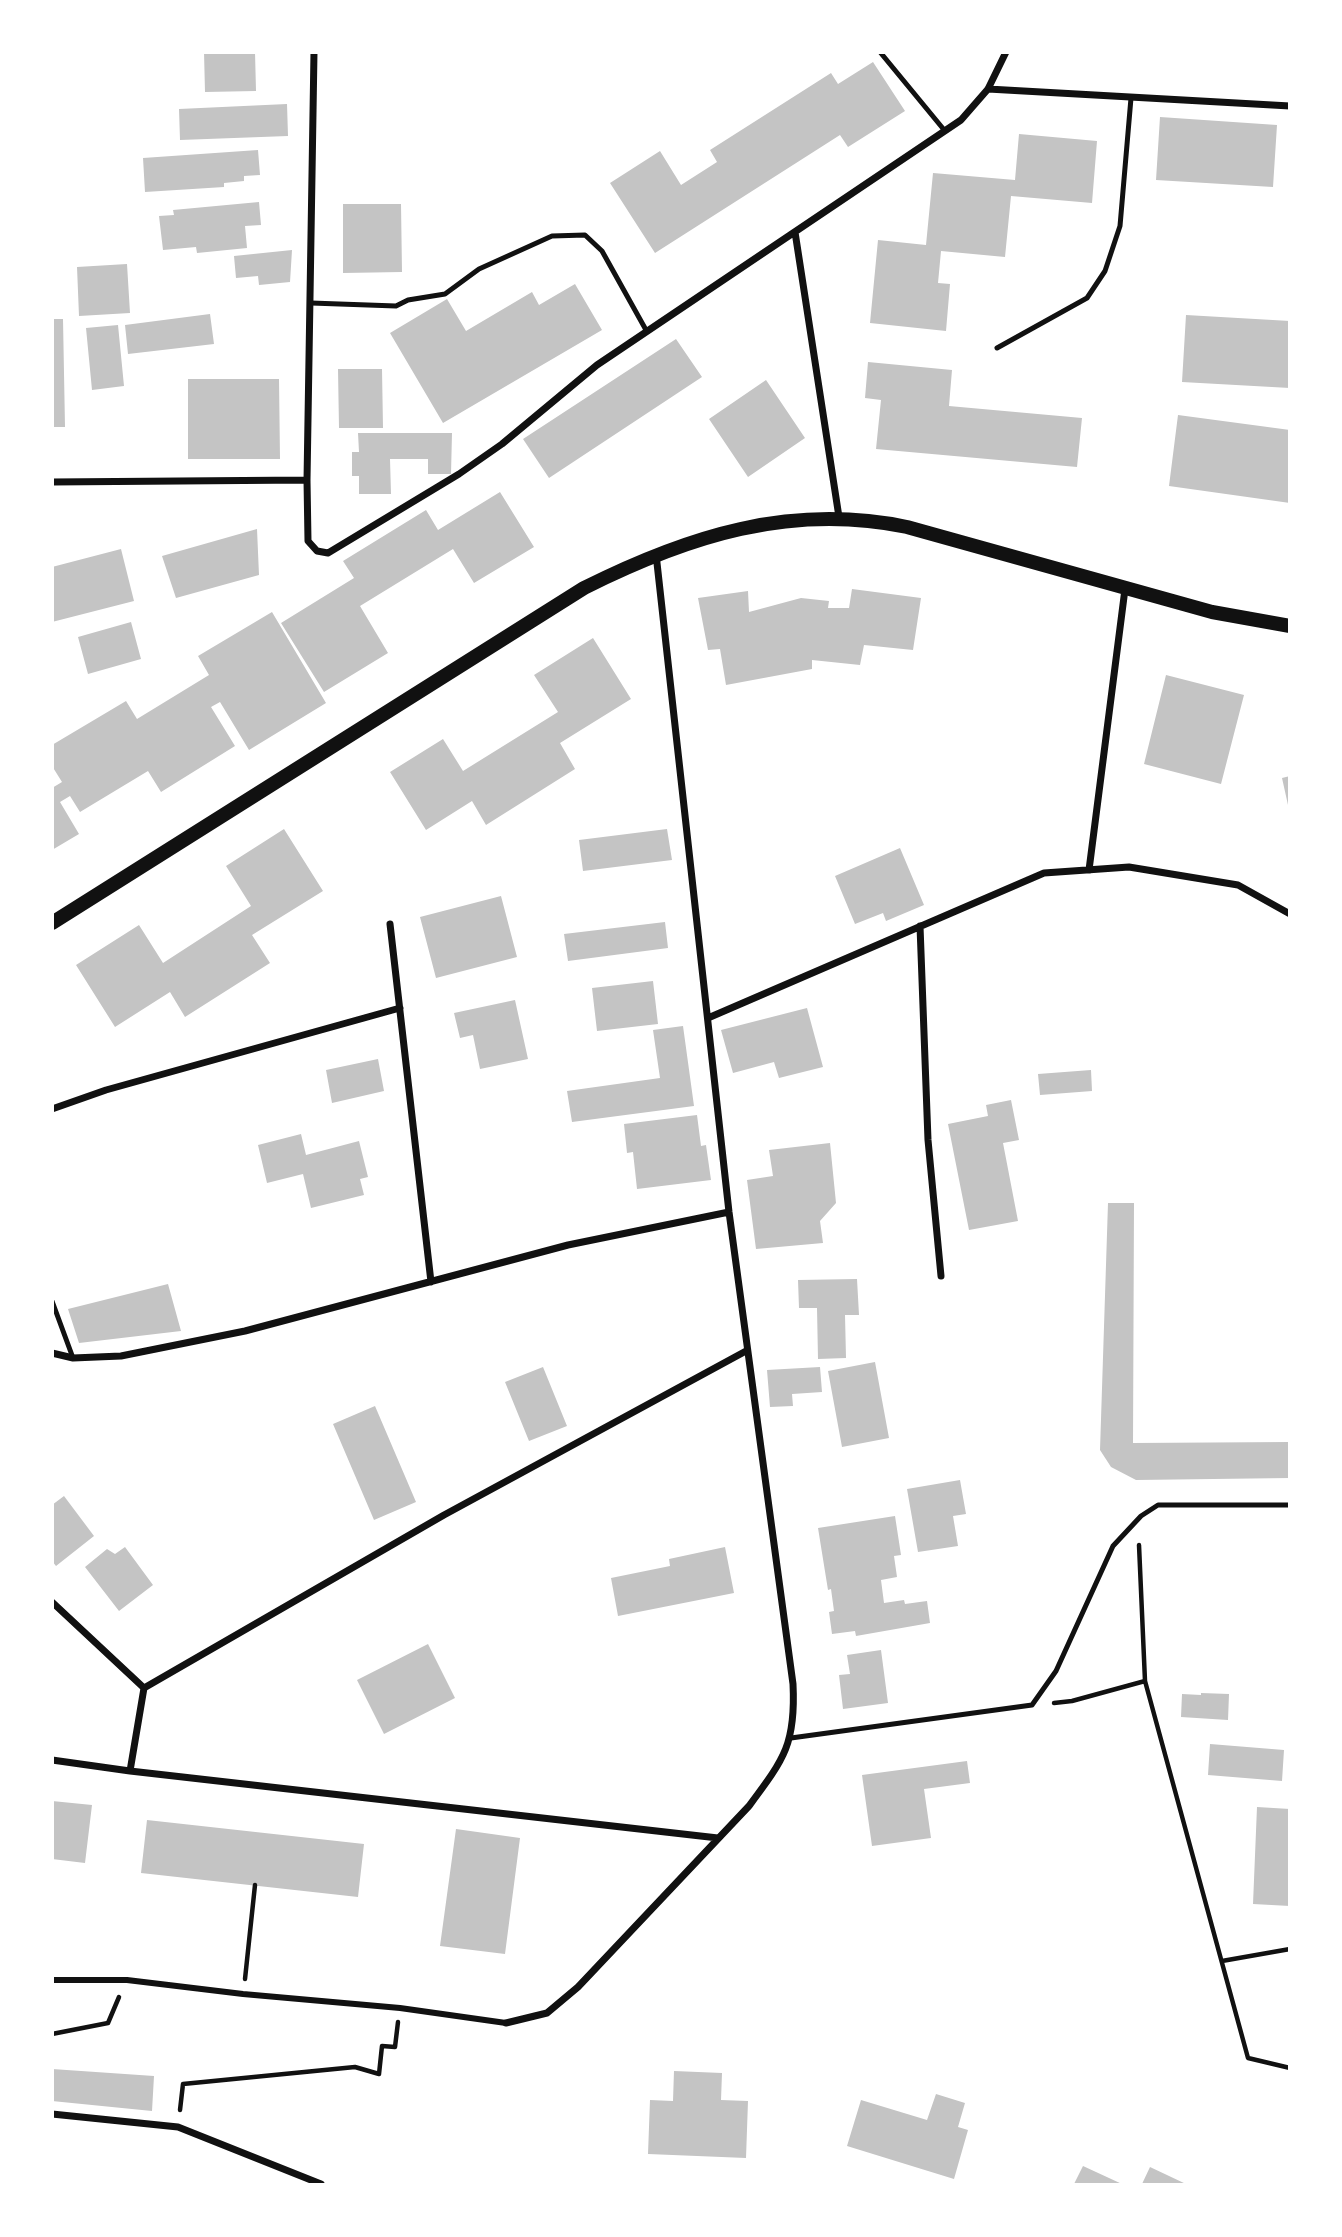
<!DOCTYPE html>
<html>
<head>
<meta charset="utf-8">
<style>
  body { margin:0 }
  #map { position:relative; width:1342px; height:2237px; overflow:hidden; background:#fff; font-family:"Golos Text",sans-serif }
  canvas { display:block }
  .frame { position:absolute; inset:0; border:54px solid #fff; pointer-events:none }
</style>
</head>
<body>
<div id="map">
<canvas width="1342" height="2237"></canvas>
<div class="frame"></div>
</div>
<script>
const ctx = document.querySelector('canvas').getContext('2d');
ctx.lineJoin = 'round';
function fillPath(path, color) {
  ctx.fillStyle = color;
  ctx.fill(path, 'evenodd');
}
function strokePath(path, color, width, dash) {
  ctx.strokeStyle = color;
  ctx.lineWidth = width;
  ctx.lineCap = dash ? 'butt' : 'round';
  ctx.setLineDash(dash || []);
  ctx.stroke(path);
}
fillPath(new Path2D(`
  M 204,52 L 255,52 L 256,91 L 205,92 Z
  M 873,62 L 905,111 L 848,147 L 840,135 L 655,253 L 610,183 L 660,151 L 681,185 L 717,162 L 710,150 L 831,73 L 838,84 Z
  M 287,104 L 288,136 L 180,140 L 179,109 Z
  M 1160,117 L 1277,125 L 1273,187 L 1156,180 Z
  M 1019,134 L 1097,141 L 1092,203 L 1011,196 L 1005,257 L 941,251 L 938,283 L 950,284 L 946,331 L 870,323 L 878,240 L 926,245 L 933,173 L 1015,180 Z
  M 258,150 L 260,175 L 244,176 L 244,181 L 224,183 L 224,187 L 145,192 L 143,158 Z
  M 259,202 L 261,225 L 245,226 L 247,248 L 197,253 L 196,247 L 163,250 L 159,216 L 174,215 L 173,210 Z
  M 343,204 L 401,204 L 402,272 L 343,273 Z
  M 292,250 L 290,282 L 259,285 L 258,276 L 236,278 L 234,256 Z
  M 127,264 L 130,313 L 79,316 L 77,267 Z
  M 575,284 L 602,330 L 443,423 L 390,333 L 447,299 L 466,331 L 532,292 L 539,305 Z
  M 210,314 L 214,344 L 128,354 L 125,325 Z
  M 1186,315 L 1290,321 L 1290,388 L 1182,382 Z
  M 52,319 L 63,319 L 65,427 L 52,427 Z
  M 118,325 L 124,386 L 92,390 L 86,328 Z
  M 676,339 L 702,377 L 549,478 L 523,439 Z
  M 868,362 L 952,370 L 949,406 L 1082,418 L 1077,467 L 876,449 L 881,400 L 865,398 Z
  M 338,369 L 382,369 L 383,428 L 339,428 Z
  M 188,379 L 279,379 L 280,459 L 188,459 Z
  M 766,380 L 805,438 L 748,477 L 709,419 Z
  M 1178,415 L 1290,430 L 1290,503 L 1169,486 Z
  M 358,433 L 452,433 L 451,474 L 428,474 L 428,459 L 390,459 L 391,494 L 359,494 L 359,476 L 352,476 L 352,452 L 359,452 Z
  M 500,492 L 534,547 L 474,583 L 453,549 L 360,606 L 388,653 L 324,692 L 281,623 L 354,578 L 343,561 L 426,510 L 438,530 Z
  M 257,529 L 259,575 L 176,598 L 162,556 Z
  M 121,549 L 134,601 L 52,622 L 52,567 Z
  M 852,589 L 921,598 L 913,650 L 864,645 L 860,665 L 812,660 L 812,669 L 726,685 L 720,649 L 708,650 L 698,598 L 748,591 L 749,612 L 801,598 L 829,601 L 828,608 L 849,608 Z
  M 272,612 L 326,703 L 249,750 L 220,702 L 211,707 L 235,746 L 161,792 L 148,771 L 80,812 L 70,796 L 60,802 L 79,834 L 52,850 L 52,788 L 62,782 L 52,766 L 52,745 L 126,701 L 137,719 L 209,675 L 198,656 Z
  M 131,622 L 141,659 L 88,674 L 78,637 Z
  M 593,638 L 631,699 L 560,743 L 575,769 L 486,825 L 472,801 L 426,830 L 390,772 L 443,739 L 463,771 L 558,712 L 534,675 Z
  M 1166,675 L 1244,695 L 1221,784 L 1144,764 Z
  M 1290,776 L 1290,805 L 1288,805 L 1282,778 Z
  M 284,829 L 323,891 L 252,935 L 270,963 L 185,1017 L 170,992 L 115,1027 L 76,965 L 139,925 L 163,963 L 251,906 L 226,866 Z
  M 667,829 L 672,860 L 583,871 L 579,840 Z
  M 900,848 L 924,905 L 886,921 L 883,913 L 855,924 L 835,876 Z
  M 501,896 L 517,957 L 436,978 L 420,917 Z
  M 665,922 L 668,948 L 568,961 L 564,934 Z
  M 653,981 L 658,1024 L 597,1031 L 592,988 Z
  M 515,1000 L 528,1059 L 480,1069 L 473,1035 L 460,1038 L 454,1013 Z
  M 807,1008 L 823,1067 L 779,1078 L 774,1062 L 733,1073 L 721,1030 Z
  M 683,1026 L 694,1106 L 572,1122 L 567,1091 L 660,1078 L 653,1030 Z
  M 378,1059 L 384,1091 L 332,1103 L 326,1070 Z
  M 1091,1070 L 1092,1091 L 1040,1095 L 1038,1074 Z
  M 1011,1100 L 1019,1140 L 1003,1143 L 1018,1221 L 969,1230 L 948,1124 L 988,1116 L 986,1105 Z
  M 697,1115 L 701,1146 L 706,1145 L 711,1180 L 637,1189 L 633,1152 L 627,1153 L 624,1124 Z
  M 301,1134 L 306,1155 L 359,1141 L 368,1177 L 360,1179 L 364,1195 L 311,1208 L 303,1174 L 267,1183 L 258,1145 Z
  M 830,1143 L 836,1203 L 820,1221 L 823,1243 L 756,1249 L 747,1180 L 773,1176 L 769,1150 Z
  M 1108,1203 L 1134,1203 L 1133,1443 L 1290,1442 L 1290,1478 L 1136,1480 L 1111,1467 L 1100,1450 Z
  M 857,1279 L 859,1315 L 845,1315 L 846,1358 L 818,1359 L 817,1308 L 799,1308 L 798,1280 Z
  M 168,1284 L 181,1331 L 79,1343 L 68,1309 Z
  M 875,1362 L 889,1438 L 842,1447 L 828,1371 Z
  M 543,1367 L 567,1426 L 529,1441 L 505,1382 Z
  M 820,1367 L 822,1392 L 792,1394 L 793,1406 L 770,1407 L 767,1370 Z
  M 375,1406 L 416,1502 L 374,1520 L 333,1424 Z
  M 960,1480 L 966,1514 L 953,1516 L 958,1546 L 918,1552 L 907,1489 Z
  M 64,1496 L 94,1536 L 56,1566 L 52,1561 L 52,1505 Z
  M 895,1516 L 901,1555 L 894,1556 L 897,1577 L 881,1580 L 884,1603 L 904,1600 L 905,1604 L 927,1601 L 930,1623 L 856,1636 L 855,1631 L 832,1634 L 829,1612 L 834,1611 L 831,1589 L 828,1590 L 818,1528 Z
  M 125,1547 L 153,1585 L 119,1611 L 85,1567 L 107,1549 L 115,1554 Z
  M 725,1547 L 734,1593 L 618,1616 L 611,1578 L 670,1566 L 669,1559 Z
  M 428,1644 L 455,1698 L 384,1734 L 357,1680 Z
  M 881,1650 L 888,1703 L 843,1709 L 839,1675 L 850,1674 L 847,1655 Z
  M 1201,1693 L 1229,1694 L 1228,1720 L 1181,1717 L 1182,1694 L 1201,1695 Z
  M 1210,1744 L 1284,1750 L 1282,1781 L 1208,1775 Z
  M 967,1761 L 970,1783 L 924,1789 L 931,1838 L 872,1846 L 862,1775 Z
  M 52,1801 L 92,1805 L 85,1863 L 52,1859 Z
  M 1257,1807 L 1290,1809 L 1290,1906 L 1253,1904 Z
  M 147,1820 L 364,1844 L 358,1897 L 141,1873 Z
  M 456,1829 L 520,1838 L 505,1954 L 440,1946 Z
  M 52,2069 L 154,2076 L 152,2111 L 52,2101 Z
  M 674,2071 L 722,2073 L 721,2100 L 748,2101 L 746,2158 L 648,2154 L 650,2100 L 673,2101 Z
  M 936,2094 L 965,2103 L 958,2127 L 968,2130 L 954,2179 L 847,2146 L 861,2100 L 927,2120 Z
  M 1083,2166 L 1122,2184 L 1074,2184 Z
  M 1150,2167 L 1186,2184 L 1142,2184 Z`), '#c4c4c4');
strokePath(new Path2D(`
  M 1139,1545 L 1145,1681 L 1248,2058 L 1290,2068
  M 1054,1703 L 1072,1701 L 1145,1681
  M 1222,1961 L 1290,1949
  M 245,1979 L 255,1885
  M 52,2034 L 108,2023 L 119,1997
  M 180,2110 L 183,2084 L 355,2067 L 379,2074 L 382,2046 L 395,2047 L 398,2022`), '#111', 4.5);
strokePath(new Path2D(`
  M 880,52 L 945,131
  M 311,303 L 396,306 L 408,300 L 445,294 L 479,269 L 552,236 L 585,235 L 602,251 L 646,330
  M 997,348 L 1087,298 L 1105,271 L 1120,226 L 1131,98
  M 52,1301 L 73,1358
  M 791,1738 L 1032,1705 L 1056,1671 L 1113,1546 L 1141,1516 L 1158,1505 L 1290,1505`), '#111', 5);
strokePath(new Path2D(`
  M 52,1980 L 127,1980 L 243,1994 L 400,2008 L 506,2023`), '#111', 6);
strokePath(new Path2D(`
  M 314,52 L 307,480 L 308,541 L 317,551 L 328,553 L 459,474 L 502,444 L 597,365 L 961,120 L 988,89 L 1006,52
  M 988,89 L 1290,106
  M 795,232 L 839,517
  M 52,482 L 307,480
  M 1089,870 L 1125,589
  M 390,924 L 431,1282
  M 920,926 L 928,1140 L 941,1276
  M 708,1018 L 1044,873 L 1129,867 L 1238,885 L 1290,914
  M 52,1109 L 106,1090 L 400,1008
  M 52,1353 L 73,1358 L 121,1356 L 245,1331 L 568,1245 L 729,1212
  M 52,1602 L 144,1688
  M 144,1688 L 444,1515 L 746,1351
  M 52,1760 L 130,1771 L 718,1838
  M 130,1771 L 144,1688
  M 506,2023 L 547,2013 L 578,1987 L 749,1806 C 784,1759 796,1744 793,1684 L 729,1212 L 656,554
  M 52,2114 L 178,2127 L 321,2184`), '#111', 7);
strokePath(new Path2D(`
  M 52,923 L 584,588 C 688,536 790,503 907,527 L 1212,612 L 1290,626`), '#111', 14);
</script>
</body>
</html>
